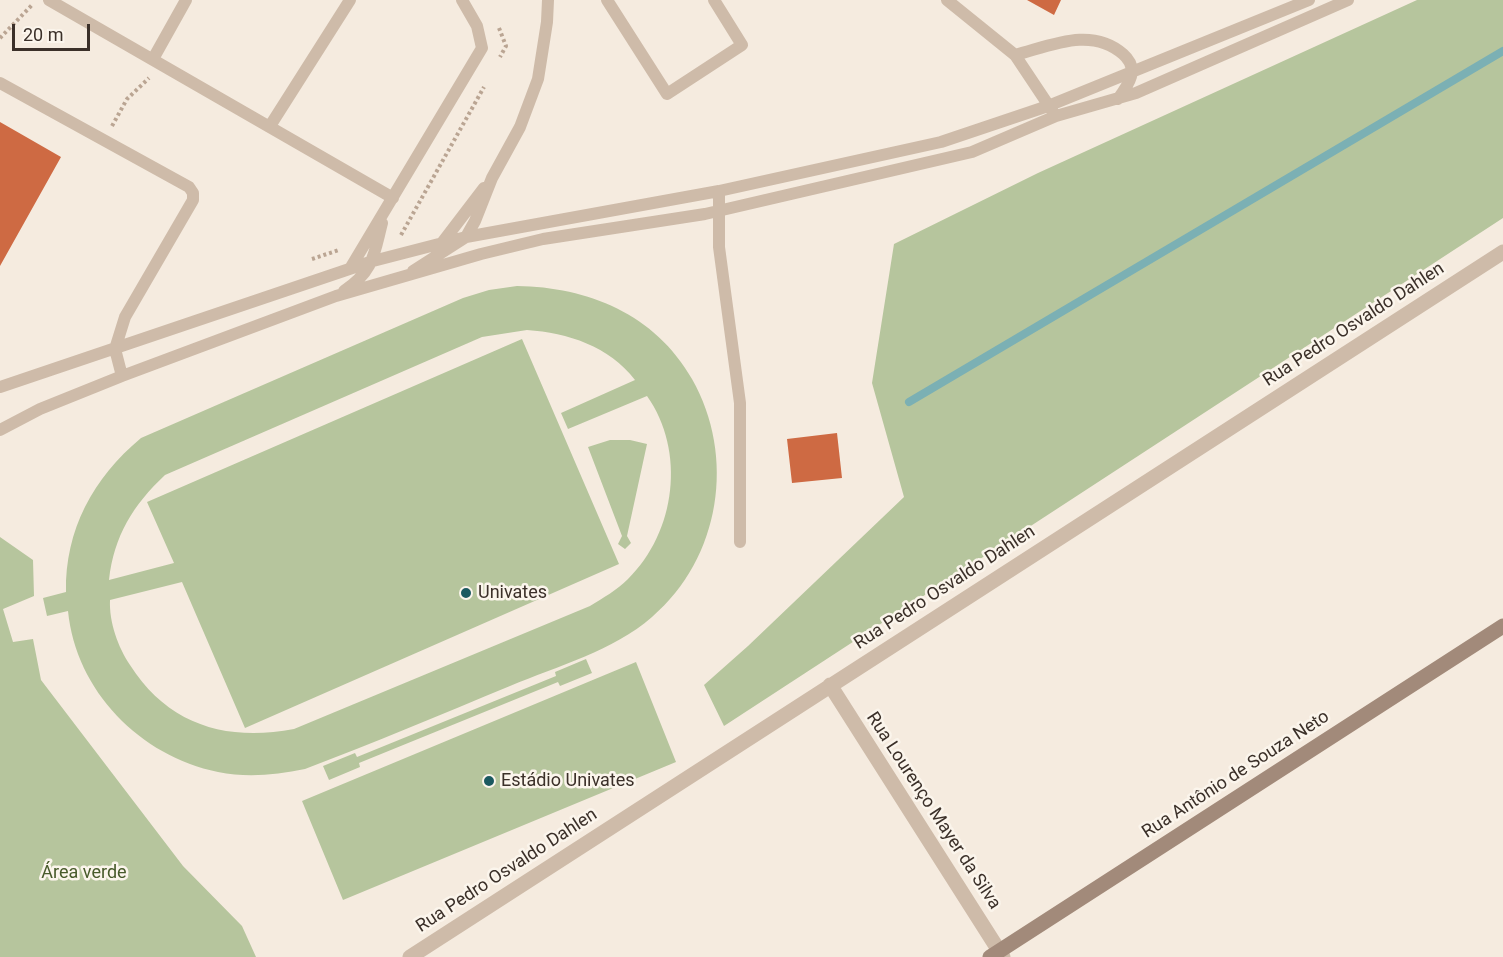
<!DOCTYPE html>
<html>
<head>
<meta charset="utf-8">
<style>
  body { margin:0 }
  #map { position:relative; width:1503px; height:957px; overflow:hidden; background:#f5ebdf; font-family:Roboto,sans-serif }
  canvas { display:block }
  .scale { position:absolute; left:12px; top:24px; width:78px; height:27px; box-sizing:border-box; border:3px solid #3b3029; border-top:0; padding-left:8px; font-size:18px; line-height:21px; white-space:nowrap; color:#3b3029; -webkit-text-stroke:4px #fbf5ec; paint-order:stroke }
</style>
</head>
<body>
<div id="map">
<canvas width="1503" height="957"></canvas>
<div class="scale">20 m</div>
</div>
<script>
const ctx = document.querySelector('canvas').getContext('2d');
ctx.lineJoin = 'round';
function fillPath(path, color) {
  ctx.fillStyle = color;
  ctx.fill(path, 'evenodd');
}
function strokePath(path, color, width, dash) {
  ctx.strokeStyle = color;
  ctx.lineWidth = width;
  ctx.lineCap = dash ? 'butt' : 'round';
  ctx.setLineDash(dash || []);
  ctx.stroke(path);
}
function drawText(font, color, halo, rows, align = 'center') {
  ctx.font = font + ' Roboto,sans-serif';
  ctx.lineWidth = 5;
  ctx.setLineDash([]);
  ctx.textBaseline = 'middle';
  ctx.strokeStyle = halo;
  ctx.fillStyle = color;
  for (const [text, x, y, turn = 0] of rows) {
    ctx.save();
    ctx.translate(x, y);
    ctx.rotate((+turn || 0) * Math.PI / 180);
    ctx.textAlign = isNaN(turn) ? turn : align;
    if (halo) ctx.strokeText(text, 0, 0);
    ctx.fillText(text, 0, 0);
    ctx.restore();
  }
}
fillPath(new Path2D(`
  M 1417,0 L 1503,0 L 1503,218 L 724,726 L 704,685 L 748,646 L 904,497 L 872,383 L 894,244 L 1038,173 Z
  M 517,286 C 588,287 655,314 692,379 C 736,456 721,558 652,617 C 613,651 558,666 510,686 C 442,714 374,743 305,769 C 276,775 247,778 218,772 C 140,756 76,691 68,611 L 47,616 L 43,598 L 66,592 C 65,530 93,478 141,438 L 463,298 L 489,290 ZM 527,330 C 568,333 609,346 635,380 L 561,413 L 568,429 L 647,396 C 686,451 676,532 628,579 C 617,590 603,598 590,606 L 294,729 C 227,742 168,725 130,665 C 118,647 109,622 110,600 L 182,582 L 245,728 L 619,564 L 522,339 L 147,502 L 174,563 L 109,580 C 114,536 133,505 165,475 L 482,337 Z
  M 610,440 L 630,440 L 647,444 L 627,536 L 631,543 L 625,549 L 618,544 L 622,536 L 588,447 Z
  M 0,537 L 33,560 L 34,596 L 3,609 L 13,642 L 33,639 L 41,680 L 183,866 L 242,926 L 256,957 L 0,957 Z
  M 586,659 L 592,673 L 560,686 L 558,682 L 359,763 L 360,767 L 329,780 L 323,766 L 355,753 L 357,757 L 556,676 L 555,672 Z
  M 636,662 L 676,762 L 343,900 L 302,801 Z`), '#b6c59d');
strokePath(new Path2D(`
  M 909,402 L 1503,51`), '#7bb0b4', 8);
fillPath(new Path2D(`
  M 1027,0 L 1061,0 L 1054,15 Z
  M 0,122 L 61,157 L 0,266 Z
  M 837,433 L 842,478 L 792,483 L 787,439 Z`), '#ce6a43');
strokePath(new Path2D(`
  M 499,28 L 506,46 L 500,57
  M 0,38 L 33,4
  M 112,126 L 127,99 L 149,78
  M 401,235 L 484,87
  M 312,259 L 339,250`), '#baa593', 4, [3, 3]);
strokePath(new Path2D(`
  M 49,0 L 393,198
  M 607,0 L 667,94 L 742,45 L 714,0
  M 947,0 L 1015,55 L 1053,112
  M 1015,55 C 1050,46 1091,26 1123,54 C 1140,69 1129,84 1118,99
  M 153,59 L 186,0
  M 0,83 L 189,187 L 193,193 L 193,200 L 125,317 L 115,349 L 122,376
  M 270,126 L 350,0
  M 719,191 L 719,247 L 740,403 L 740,542
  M 442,243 L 484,188
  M 351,267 L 482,48 L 477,26 L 462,0
  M 413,271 L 466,237 L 475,221 L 492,178 L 520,127 L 538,79 L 547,22 L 548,0
  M 344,291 C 374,271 374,254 382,223
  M 0,387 L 373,261 L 466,237 L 719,191 L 941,142 L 1048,106 L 1309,0
  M 0,430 L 40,409 L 122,376 L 336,296 L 481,254 L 543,239 L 705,214 L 972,152 L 1056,116 L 1136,93 L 1348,0`), '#cebba9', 12);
strokePath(new Path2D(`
  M 830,685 L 1003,957
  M 410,957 L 1503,252`), '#cebba9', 15);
strokePath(new Path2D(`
  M 990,957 L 1503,626`), '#a28a7a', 15);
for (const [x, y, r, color] of [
  [466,593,6,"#1b5960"],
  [489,781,6,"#1b5960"]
]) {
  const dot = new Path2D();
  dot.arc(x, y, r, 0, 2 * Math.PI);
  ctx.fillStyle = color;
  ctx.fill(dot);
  strokePath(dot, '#fbf5ec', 2);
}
drawText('18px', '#3b3029', '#fbf5ec', [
  ["Rua Pedro Osvaldo Dahlen",1354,325,-33],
  ["Rua Pedro Osvaldo Dahlen",945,588,-33],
  ["Rua Antônio de Souza Neto",1236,775,-33],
  ["Rua Lourenço Mayer da Silva",933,811,57],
  ["Rua Pedro Osvaldo Dahlen",507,871,-33]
]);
drawText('18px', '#3b3029', '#fbf5ec', [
  ["Univates",478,593],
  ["Estádio Univates",501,781]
], 'left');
drawText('18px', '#485b2b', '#fbf5ec', [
  ["Área verde",84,873]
]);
</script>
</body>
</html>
